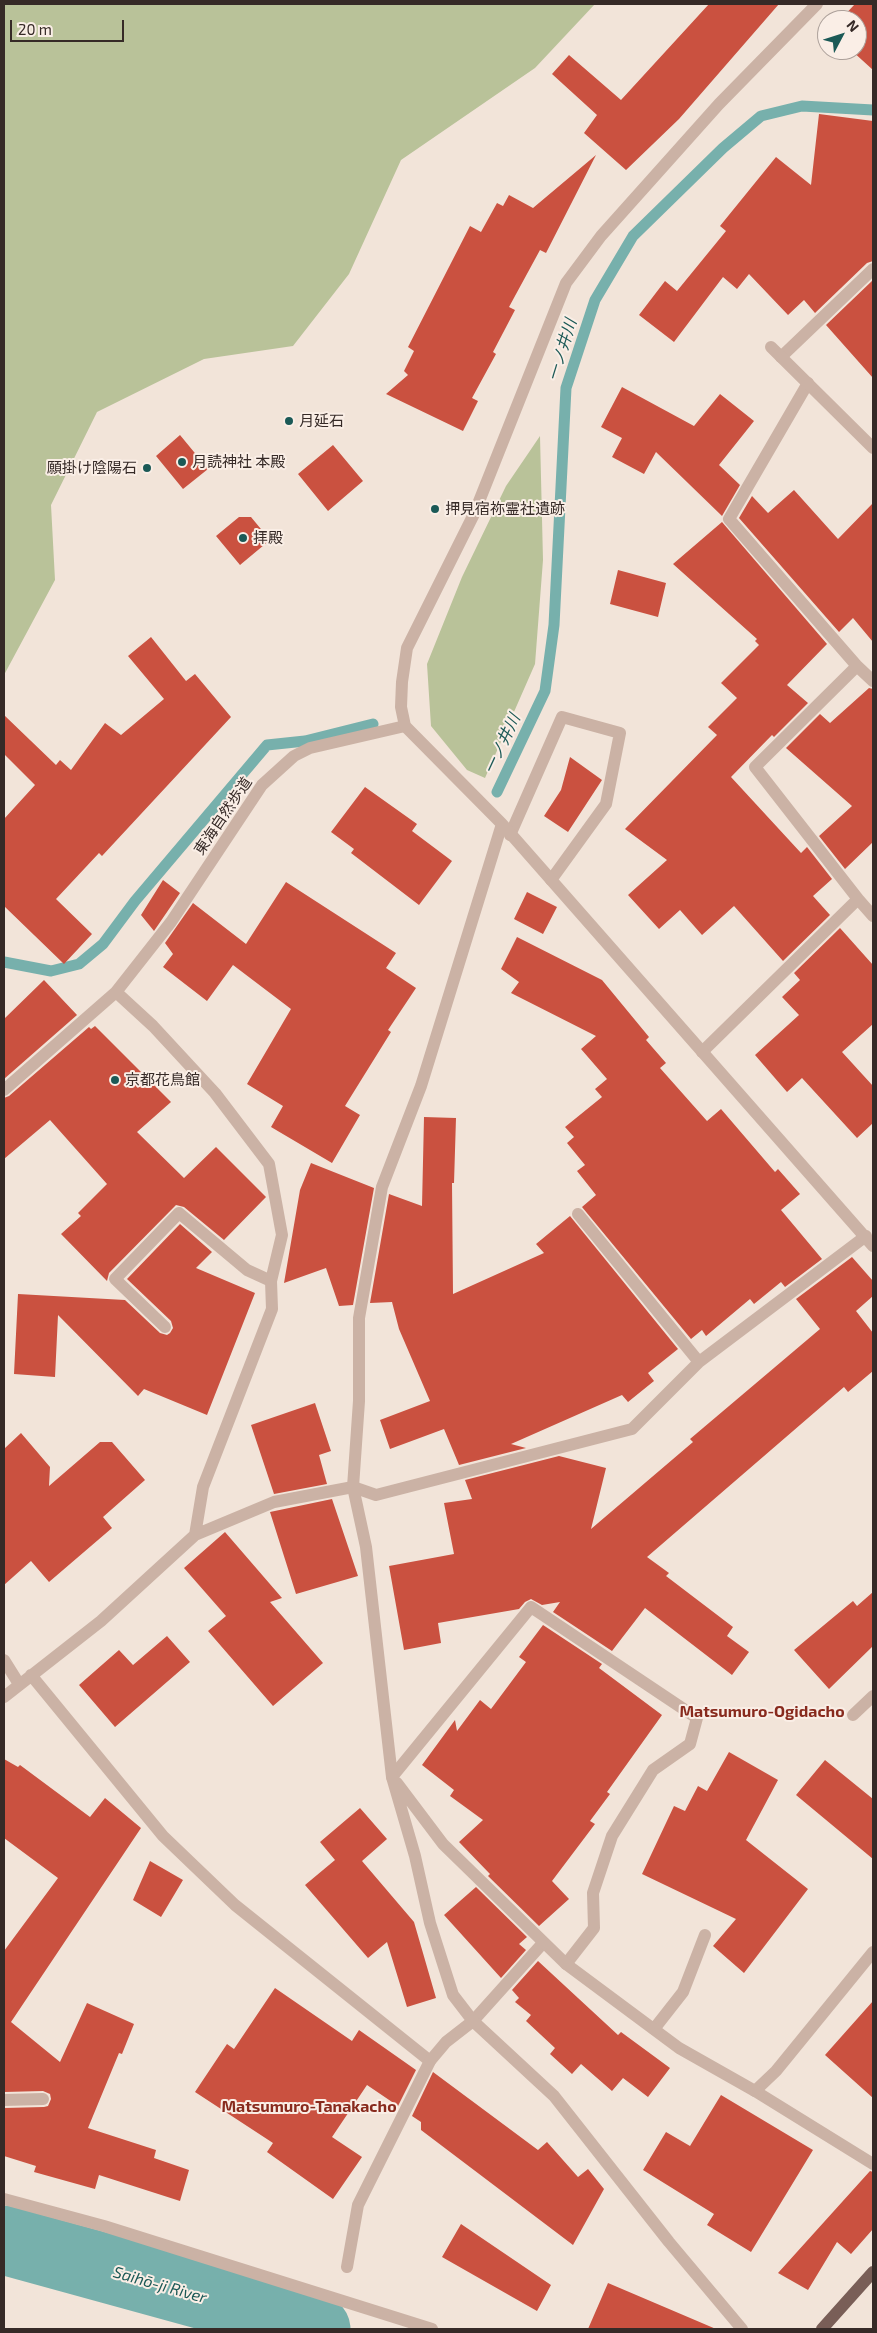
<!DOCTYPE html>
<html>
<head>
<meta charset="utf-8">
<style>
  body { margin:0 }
  #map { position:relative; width:877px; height:2333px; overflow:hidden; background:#f2e4d9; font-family:"Exo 2",sans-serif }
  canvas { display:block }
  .frame { position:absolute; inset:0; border:5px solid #362a27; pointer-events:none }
  .north { position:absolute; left:817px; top:10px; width:50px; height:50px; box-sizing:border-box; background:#faeee6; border:1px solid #aca09a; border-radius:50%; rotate:50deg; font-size:14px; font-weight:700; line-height:20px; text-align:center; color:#362a27 }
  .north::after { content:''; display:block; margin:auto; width:18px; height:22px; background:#1b5956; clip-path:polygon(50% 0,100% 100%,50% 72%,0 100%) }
  .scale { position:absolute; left:10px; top:20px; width:114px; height:22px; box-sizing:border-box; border:2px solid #362a27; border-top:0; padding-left:6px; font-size:15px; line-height:18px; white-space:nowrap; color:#362a27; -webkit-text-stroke:4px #faeee6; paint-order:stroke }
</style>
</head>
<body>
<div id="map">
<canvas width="877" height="2333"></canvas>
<div class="frame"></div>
<div class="north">N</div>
<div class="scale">20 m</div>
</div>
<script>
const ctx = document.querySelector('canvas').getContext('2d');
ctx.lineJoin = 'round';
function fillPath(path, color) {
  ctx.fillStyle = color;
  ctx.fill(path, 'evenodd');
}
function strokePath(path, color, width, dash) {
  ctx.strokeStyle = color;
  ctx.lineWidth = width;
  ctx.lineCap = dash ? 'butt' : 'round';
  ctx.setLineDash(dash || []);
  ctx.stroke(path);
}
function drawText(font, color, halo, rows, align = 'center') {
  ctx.font = font + ' "Exo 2","Noto Sans JP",sans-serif';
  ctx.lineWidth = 4;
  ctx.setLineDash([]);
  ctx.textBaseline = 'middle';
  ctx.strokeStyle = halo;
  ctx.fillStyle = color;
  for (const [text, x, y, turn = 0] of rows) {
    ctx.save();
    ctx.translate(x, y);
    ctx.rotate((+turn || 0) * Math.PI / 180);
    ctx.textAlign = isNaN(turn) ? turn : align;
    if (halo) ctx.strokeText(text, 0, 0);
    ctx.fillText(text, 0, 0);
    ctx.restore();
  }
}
fillPath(new Path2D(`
  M 4,4 L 595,4 L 535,68 L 401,160 L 349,274 L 293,346 L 204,359 L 97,412 L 51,505 L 55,580 L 4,675 Z
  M 540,436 L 543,560 L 535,664 L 485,778 L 467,770 L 431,726 L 427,664 L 462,577 L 506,486 Z`), '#b9c299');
strokePath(new Path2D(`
  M 497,792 L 545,691 L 554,625 L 566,388 L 595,300 L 633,236 L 723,148 L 761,116 L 802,106 L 873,110
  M 4,962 L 51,971 L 79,964 L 103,944 L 135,901 L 267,745 L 305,741 L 373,724`), '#77b0ac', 11);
strokePath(new Path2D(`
  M 4,2240 L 222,2300 L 316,2329`), '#77b0ac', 69);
fillPath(new Path2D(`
  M 709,4 L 779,4 L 679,119 L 626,170 L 584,133 L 597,115 L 552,74 L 569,55 L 621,100 Z
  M 855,4 L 873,4 L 873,70 L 851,50 L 857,50 L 857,20 L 840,20 Z
  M 819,114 L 873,121 L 873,261 L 867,263 L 815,313 L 804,300 L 788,315 L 749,274 L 737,289 L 723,277 L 674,342 L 639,315 L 665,281 L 677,291 L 726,231 L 720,226 L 776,157 L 811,185 Z
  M 596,155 L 546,253 L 540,250 L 509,307 L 515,310 L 493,352 L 496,354 L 472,398 L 478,401 L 463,431 L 386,394 L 408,375 L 404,371 L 414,351 L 408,347 L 470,226 L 481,232 L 497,203 L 503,206 L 509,195 L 533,208 Z
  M 873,280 L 873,378 L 826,325 Z
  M 622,387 L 694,426 L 720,394 L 754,421 L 719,465 L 740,485 L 722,516 L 656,452 L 644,474 L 612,457 L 622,438 L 601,427 Z
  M 180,435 L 208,469 L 183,489 L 156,456 Z
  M 333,445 L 363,481 L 328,511 L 298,474 Z
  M 794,490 L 838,539 L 873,503 L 873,642 L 853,618 L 839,632 L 739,518 L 752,496 L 768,513 Z
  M 239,517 L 251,517 L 270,540 L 240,565 L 216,536 Z
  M 722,522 L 827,644 L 787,685 L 808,703 L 774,737 L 772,735 L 731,777 L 801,853 L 807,847 L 832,879 L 813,896 L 830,915 L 783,961 L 734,906 L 702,935 L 680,910 L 659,929 L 628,895 L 667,860 L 625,829 L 717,735 L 708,727 L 737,698 L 721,683 L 759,645 L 755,641 L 757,639 L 673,564 Z
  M 618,570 L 666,583 L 658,617 L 610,604 Z
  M 151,637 L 186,681 L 195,674 L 231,717 L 102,856 L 99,853 L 56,899 L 92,934 L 64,964 L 4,906 L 4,819 L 35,785 L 4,754 L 4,715 L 56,765 L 60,760 L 71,770 L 105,723 L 121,735 L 164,699 L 128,656 Z
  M 869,688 L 873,689 L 873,842 L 845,869 L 819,836 L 852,806 L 786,748 L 820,714 L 830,723 Z
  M 570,757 L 602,780 L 568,832 L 544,816 L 561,790 Z
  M 365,787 L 417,824 L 412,831 L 452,861 L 419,905 L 351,853 L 354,849 L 331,832 Z
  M 163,880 L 180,893 L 154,931 L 141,915 Z
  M 286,882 L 396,953 L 386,968 L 416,988 L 388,1030 L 391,1032 L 345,1106 L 360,1115 L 332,1163 L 271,1127 L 283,1106 L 247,1084 L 291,1009 L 233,965 L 207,1001 L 163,967 L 173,954 L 165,943 L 193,903 L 246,944 Z
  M 527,892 L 557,907 L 543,934 L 514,919 Z
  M 840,928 L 873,965 L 873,1024 L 842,1052 L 873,1086 L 873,1123 L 857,1138 L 802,1078 L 787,1092 L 755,1055 L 799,1015 L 782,997 L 800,980 L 794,973 Z
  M 517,937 L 602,980 L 649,1037 L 646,1040 L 666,1063 L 660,1068 L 707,1121 L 721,1109 L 775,1172 L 778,1169 L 800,1194 L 781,1210 L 822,1259 L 785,1287 L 781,1282 L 754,1304 L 750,1299 L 706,1336 L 702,1330 L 691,1339 L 582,1207 L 596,1195 L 577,1171 L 585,1165 L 567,1143 L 574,1137 L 565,1127 L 602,1097 L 595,1089 L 607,1079 L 581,1049 L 596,1036 L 511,993 L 519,982 L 501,969 Z
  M 44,980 L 77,1015 L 4,1079 L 4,1019 Z
  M 95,1026 L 171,1102 L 137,1132 L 184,1178 L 216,1147 L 266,1197 L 224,1240 L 184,1207 L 176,1205 L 109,1273 L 107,1281 L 61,1234 L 81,1216 L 78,1213 L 107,1184 L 50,1120 L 4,1159 L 4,1098 L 9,1096 L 89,1027 L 91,1029 Z
  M 424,1117 L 456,1118 L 454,1183 L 452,1183 L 453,1294 L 544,1253 L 536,1244 L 570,1216 L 678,1349 L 648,1373 L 654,1381 L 628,1402 L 622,1395 L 511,1444 L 526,1448 L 459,1465 L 444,1429 L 390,1449 L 380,1420 L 430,1401 L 399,1329 L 392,1302 L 370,1303 L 389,1194 L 422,1206 Z
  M 311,1163 L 374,1188 L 353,1305 L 339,1306 L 326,1268 L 284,1283 L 300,1190 Z
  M 180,1224 L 212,1252 L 196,1268 L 255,1293 L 207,1415 L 144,1389 L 138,1396 L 58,1315 L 55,1377 L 14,1374 L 18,1294 L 125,1300 L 160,1333 L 167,1335 L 170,1333 L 173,1328 L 171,1321 L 127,1279 Z
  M 852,1257 L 873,1281 L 873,1296 L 856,1311 L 873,1333 L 873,1371 L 848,1392 L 844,1387 L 647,1557 L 669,1573 L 666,1576 L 733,1627 L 727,1636 L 749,1652 L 732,1675 L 645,1608 L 612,1651 L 553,1612 L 560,1602 L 542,1605 L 531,1599 L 525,1602 L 519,1609 L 438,1623 L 441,1643 L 404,1650 L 389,1566 L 454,1554 L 444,1503 L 472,1499 L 465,1480 L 559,1456 L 606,1468 L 591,1529 L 693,1442 L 690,1439 L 820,1329 L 796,1299 Z
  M 315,1403 L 331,1451 L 319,1455 L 327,1484 L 274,1494 L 251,1425 Z
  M 21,1433 L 50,1467 L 49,1486 L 100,1442 L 112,1442 L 145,1480 L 103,1517 L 112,1528 L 49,1582 L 31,1561 L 4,1585 L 4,1449 Z
  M 332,1499 L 358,1576 L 296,1594 L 270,1512 Z
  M 225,1532 L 282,1598 L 270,1602 L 323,1663 L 273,1706 L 208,1631 L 226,1616 L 184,1568 Z
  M 873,1592 L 873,1646 L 829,1689 L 794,1650 L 853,1601 L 857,1606 Z
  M 543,1625 L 602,1664 L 599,1668 L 662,1715 L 607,1792 L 610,1794 L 590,1821 L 595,1824 L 552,1881 L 569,1899 L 539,1926 L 488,1876 L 490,1874 L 459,1842 L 483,1820 L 450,1796 L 454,1790 L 422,1765 L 455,1720 L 457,1731 L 480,1700 L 491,1709 L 526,1662 L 519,1657 Z
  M 167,1636 L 190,1662 L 115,1727 L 79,1685 L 119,1650 L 133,1665 Z
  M 729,1752 L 778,1780 L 746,1840 L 808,1889 L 744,1973 L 713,1946 L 736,1919 L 642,1874 L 674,1806 L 685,1811 L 698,1786 L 707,1791 Z
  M 4,1759 L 18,1767 L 20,1765 L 90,1817 L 105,1798 L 141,1828 L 11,2022 L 60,2062 L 87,2003 L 134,2024 L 122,2054 L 119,2053 L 88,2128 L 156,2150 L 154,2158 L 189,2170 L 180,2201 L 99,2175 L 95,2189 L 34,2172 L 36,2166 L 4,2156 L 4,2108 L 44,2107 L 48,2106 L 51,2099 L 50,2094 L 43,2091 L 4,2092 L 4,1951 L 58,1878 L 4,1838 Z
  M 825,1760 L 873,1799 L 873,1859 L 796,1795 Z
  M 360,1808 L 387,1839 L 362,1861 L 414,1922 L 436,1998 L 407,2007 L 387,1942 L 368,1958 L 305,1885 L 335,1860 L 320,1842 Z
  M 150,1861 L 183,1880 L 161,1917 L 133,1900 Z
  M 476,1887 L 527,1937 L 519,1944 L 526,1950 L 501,1978 L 444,1915 Z
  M 538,1961 L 618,2035 L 621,2032 L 670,2068 L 648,2097 L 623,2078 L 612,2091 L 581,2064 L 572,2074 L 550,2054 L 555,2048 L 526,2021 L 531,2015 L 515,2002 L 519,1998 L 512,1990 Z
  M 275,1988 L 352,2041 L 359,2030 L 416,2070 L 398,2106 L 367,2085 L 332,2137 L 362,2157 L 333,2199 L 267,2152 L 273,2143 L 195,2092 L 227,2044 L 234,2049 Z
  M 873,2001 L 873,2098 L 825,2055 Z
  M 433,2072 L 538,2150 L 547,2142 L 578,2177 L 588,2169 L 604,2189 L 573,2245 L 421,2130 L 421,2122 L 412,2116 Z
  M 721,2095 L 813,2150 L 751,2252 L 707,2225 L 714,2214 L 643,2170 L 666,2132 L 690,2146 Z
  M 870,2171 L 873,2172 L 873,2229 L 851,2254 L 837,2242 L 808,2290 L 778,2273 Z
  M 461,2224 L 551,2285 L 537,2311 L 442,2257 Z
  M 608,2283 L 716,2329 L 588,2329 Z`), '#ca5140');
strokePath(new Path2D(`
  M 781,357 L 873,269
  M 857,666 L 873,681
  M 510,835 L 562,717 L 620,733 L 606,804 L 551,880
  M 858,899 L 873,916
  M 702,1052 L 858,899 L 755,767 L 857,666 L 729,519 L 808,383
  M 4,1090 L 116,992 L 171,922 L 262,785 L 294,756 L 310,748 L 405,726
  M 578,1214 L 699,1362
  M 165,1327 L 115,1279 L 179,1213 L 247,1270 L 271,1281
  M 195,1535 L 274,1502 L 353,1487 L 376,1495 L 632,1429 L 699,1362 L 866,1236
  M 4,1660 L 19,1684
  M 31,1675 L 163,1836 L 235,1905 L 430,2061
  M 4,1697 L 101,1621 L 195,1535 L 203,1487 L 272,1309 L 271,1281 L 282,1235 L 269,1164 L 215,1093 L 153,1026 L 116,992
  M 853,1715 L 873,1696
  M 392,1777 L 531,1607 L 697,1718 L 690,1744 L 653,1770 L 612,1836 L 593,1893 L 594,1928 L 566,1964
  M 473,2021 L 543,1943
  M 654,2029 L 683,1992 L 705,1935
  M 755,2091 L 776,2071 L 873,1952
  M 4,2100 L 43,2099`), '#cbb2a5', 12);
strokePath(new Path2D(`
  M 817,4 L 719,104 L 601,236 L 566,283 L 474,514 L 407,648 L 402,682 L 401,707 L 405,726 L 502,824 L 873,1246
  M 771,347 L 873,448
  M 502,824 L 421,1086 L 382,1187 L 359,1318 L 359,1401 L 353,1487 L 366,1547 L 392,1777 L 415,1856 L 430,1923 L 453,1995 L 473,2021 L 554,2096 L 669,2242 L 742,2329
  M 397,1783 L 443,1844 L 566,1964 L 679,2048 L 755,2091 L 873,2164
  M 4,2199 L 104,2226 L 432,2329
  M 347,2267 L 358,2205 L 430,2061 L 446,2042 L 473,2021`), '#cbb2a5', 12);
strokePath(new Path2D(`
  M 822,2329 L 873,2272`), '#795e57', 12);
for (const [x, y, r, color] of [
  [289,421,5,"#1b5956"],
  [182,462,5,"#1b5956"],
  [147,468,5,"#1b5956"],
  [435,509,5,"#1b5956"],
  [243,538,5,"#1b5956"],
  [115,1080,5,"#1b5956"]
]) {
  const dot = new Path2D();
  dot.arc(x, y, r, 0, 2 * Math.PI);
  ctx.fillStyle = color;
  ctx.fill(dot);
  strokePath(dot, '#faeee6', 2);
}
drawText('15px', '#362a27', '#faeee6', [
  ["月延石",299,421],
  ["月読神社 本殿",192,462],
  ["願掛け陰陽石",137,468,"right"],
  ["押見宿祢霊社遺跡",445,509],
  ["拝殿",253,538],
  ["京都花鳥館",125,1080]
], 'left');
drawText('15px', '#362a27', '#faeee6', [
  ["東海自然歩道",223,816,-56]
]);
drawText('italic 16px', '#1b5956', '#faeee6', [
  ["一ノ井川",562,350,-73],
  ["一ノ井川",502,744,-65],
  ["Saihō-ji River",160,2285,16]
]);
drawText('bold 16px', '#882a1d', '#faeee6', [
  ["Matsumuro-Ogidacho",762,1712],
  ["Matsumuro-Tanakacho",309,2107]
]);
</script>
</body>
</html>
